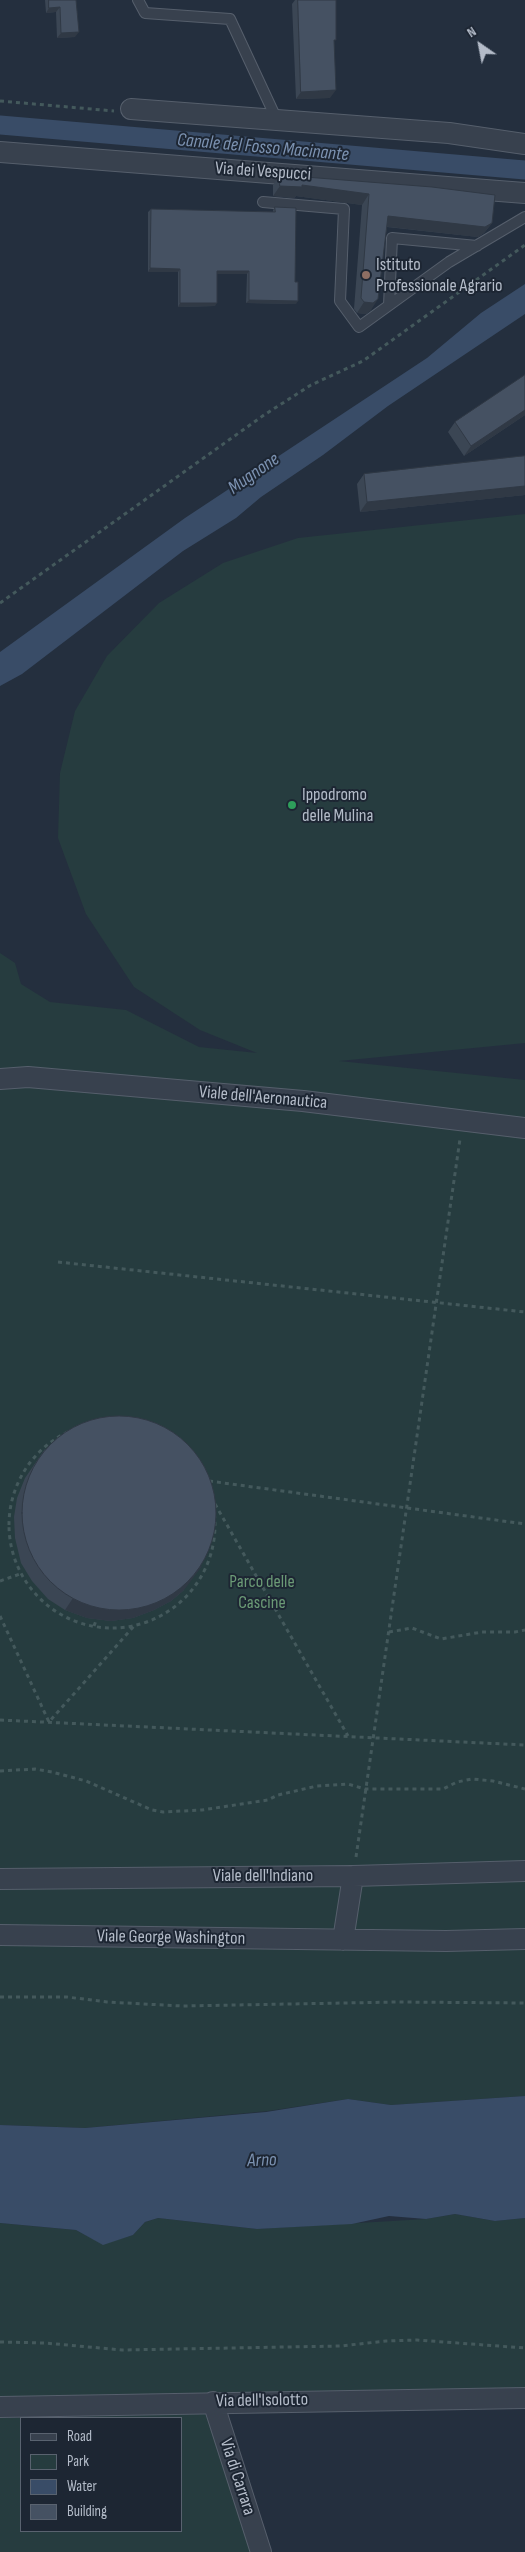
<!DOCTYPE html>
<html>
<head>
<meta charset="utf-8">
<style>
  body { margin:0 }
  #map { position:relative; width:525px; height:2552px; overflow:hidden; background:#242f3e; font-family:"Sofia Sans Condensed",sans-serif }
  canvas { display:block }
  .legend { position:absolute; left:20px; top:2417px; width:162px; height:115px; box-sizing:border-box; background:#1d2633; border:1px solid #59626f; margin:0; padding:6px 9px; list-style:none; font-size:15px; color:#b4bcc9 }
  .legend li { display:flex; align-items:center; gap:10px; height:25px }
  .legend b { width:25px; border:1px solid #59626f }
  .north { position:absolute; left:455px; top:20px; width:50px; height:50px; -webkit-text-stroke:4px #1d2633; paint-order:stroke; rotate:327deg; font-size:14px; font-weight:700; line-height:20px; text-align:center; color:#b4bcc9 }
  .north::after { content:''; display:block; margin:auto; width:18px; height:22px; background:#b4bcc9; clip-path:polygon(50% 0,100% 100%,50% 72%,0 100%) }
</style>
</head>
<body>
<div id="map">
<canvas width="525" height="2552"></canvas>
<ul class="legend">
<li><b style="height:6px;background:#38414e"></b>Road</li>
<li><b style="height:14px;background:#263c3f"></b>Park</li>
<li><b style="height:14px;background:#394c67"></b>Water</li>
<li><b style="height:14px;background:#455162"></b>Building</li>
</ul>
<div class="north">N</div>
</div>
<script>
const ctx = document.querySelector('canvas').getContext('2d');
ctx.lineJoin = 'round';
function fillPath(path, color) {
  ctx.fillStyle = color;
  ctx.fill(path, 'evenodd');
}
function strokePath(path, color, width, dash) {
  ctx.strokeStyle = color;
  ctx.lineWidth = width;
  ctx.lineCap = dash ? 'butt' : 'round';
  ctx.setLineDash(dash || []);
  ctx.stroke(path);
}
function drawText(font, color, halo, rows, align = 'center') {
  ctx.font = font + ' "Sofia Sans Condensed",sans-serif';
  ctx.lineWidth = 4;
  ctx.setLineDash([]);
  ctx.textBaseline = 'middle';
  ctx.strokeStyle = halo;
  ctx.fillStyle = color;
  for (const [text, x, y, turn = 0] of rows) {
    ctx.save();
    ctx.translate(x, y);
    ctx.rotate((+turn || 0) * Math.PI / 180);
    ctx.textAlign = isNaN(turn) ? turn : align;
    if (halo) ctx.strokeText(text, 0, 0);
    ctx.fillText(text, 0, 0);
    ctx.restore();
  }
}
fillPath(new Path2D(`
  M 525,514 L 525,1043 L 339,1061 L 525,1080 L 525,2096 L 391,2105 L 348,2099 L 268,2111 L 85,2128 L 0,2125 L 0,953 L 15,963 L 21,984 L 50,1002 L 126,1010 L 199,1047 L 257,1053 L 200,1030 L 134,987 L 86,914 L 58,838 L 60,773 L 75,711 L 107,656 L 159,603 L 223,563 L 298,538 Z
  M 455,2214 L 495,2221 L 525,2218 L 525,2393 L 0,2397 L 0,2223 L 76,2230 L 103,2244 L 133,2235 L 145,2222 L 158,2218 L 257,2229 L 426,2219 Z
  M 205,2414 L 219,2441 L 255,2552 L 0,2552 L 0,2418 ZM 21,2418 L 181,2418 L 181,2531 L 21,2531 Z`), '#263c3f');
fillPath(new Path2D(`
  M 525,284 L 525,314 L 388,406 L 323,455 L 261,497 L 236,518 L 183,551 L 22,674 L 0,686 L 0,652 L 185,518 L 427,358 L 481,313 Z
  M 525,2096 L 525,2218 L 495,2221 L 455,2214 L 426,2219 L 389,2216 L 352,2224 L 257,2229 L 158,2218 L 145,2222 L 133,2235 L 103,2245 L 76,2230 L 0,2223 L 0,2125 L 85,2128 L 266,2112 L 348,2099 L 391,2105 Z`), '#394c67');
strokePath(new Path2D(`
  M 0,125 L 525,170`), '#394c67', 19);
const lane = new Path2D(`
  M 138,0 L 145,13 L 230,19 L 277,120
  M 263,202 L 344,209 L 340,301 L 359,327 L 449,262 L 525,217
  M 389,305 L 392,238 L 477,246`);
const street = new Path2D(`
  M 131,109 L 449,133 L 525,144
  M 0,152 L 525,193
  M 0,1079 L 28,1077 L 303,1101 L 525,1128
  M 0,1879 L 353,1876 L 525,1871
  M 0,1935 L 446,1941 L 525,1939
  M 343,1940 L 353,1876
  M 213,2402 L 261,2552
  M 0,2407 L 525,2398`);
strokePath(lane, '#565f6c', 12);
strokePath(street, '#565f6c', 22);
strokePath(new Path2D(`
  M 0,101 L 114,111
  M 0,603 L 264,415 L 311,385 L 363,361 L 525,245
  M 58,1262 L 525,1312
  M9 1525a103 103 0 1 1 206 0a103 103 0 1 1-206 0Z
  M 209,1481 L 525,1524
  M 215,1504 L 348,1736
  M 0,1581 L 20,1574
  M 0,1616 L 49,1722 L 134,1626
  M 94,1626 L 98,1615
  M 389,1632 L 412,1628 L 441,1639 L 482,1632 L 515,1632 L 525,1630
  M 0,1720 L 525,1745
  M 0,1771 L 35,1769 L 52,1772 L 86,1781 L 152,1810 L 163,1812 L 202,1810 L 268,1800 L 278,1795 L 317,1786 L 348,1784 L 365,1789 L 443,1789 L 457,1782 L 472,1779 L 493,1781 L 525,1789
  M 356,1857 L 460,1139
  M 0,1997 L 67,1997 L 107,2002 L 182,2006 L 398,2002 L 525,2003
  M 0,2342 L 45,2343 L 122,2350 L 341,2346 L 386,2341 L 417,2340 L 525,2348`), '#44595c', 3, [4, 4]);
strokePath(lane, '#38414e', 10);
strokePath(street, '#38414e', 20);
fillPath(new Path2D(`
  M 45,0 L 76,0 L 75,37 L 57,38 L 56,12 L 46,13 Z
  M 295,0 L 336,0 L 330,98 L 296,99 L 292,4 Z
  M 280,175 L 432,187 L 492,223 L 484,233 L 478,237 L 387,227 L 371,310 L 366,314 L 357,313 L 354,309 L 362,205 L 296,196 L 294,198 L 273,196 L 273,185 Z
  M 275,207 L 295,282 L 296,304 L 246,303 L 247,274 L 217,274 L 215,306 L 178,307 L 178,272 L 148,272 L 148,212 L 151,209 L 273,212 L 273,210 Z
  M 525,375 L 525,415 L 464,456 L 448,432 L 455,422 Z
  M 525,456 L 525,495 L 360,512 L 357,484 L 364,474 Z
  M 45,1449 L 184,1590 L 171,1601 L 154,1610 L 133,1618 L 111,1621 L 87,1618 L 65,1610 L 48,1599 L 32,1581 L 21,1563 L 15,1538 L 14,1517 L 17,1498 L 25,1478 Z`), '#3b4654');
fillPath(new Path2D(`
  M 60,7 L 56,12 L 46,13 L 49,8 Z
  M 79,32 L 75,37 L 57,38 L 61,33 Z
  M 336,90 L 330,98 L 296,99 L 301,92 Z
  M 302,185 L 369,194 L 362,205 L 296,196 L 294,198 L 273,196 L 280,186 Z
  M 388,216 L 492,223 L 484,233 L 478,237 L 381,226 Z
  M 150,268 L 180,269 L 178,272 L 148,272 Z
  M 217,271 L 249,271 L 247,274 L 215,274 Z
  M 378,299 L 371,310 L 366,314 L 357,313 L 364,302 Z
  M 249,300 L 298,301 L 296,304 L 246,303 Z
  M 180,303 L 217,303 L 215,306 L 178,307 Z
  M 525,410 L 525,415 L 464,456 L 471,446 Z
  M 525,486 L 525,495 L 360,512 L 367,502 Z
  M 202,1566 L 184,1590 L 171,1601 L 154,1610 L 133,1618 L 111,1621 L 87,1618 L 65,1610 L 73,1598 Z`), '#303945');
const building = new Path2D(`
  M 49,0 L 76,0 L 79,32 L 61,33 L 60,7 L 49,8 Z
  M 298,0 L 336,0 L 336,40 L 334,40 L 336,90 L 301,92 Z
  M 280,175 L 432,187 L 495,195 L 492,223 L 485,227 L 388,216 L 378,299 L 373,303 L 364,302 L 361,298 L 369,194 L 302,185 L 302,187 L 280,186 Z
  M 275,207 L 296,208 L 295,282 L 298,282 L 298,301 L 249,300 L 249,271 L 217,271 L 217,303 L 180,303 L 180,269 L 150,268 L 151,209 L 275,212 Z
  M 525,375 L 525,410 L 471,446 L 455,422 Z
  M 525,456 L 525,486 L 367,502 L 364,474 Z
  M22 1513a97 97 0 1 1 194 0a97 97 0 1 1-194 0Z`);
fillPath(building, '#455162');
strokePath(building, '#303945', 1);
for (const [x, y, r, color] of [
  [366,275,5,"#8d6e63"],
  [292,805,5,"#2e9e5b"]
]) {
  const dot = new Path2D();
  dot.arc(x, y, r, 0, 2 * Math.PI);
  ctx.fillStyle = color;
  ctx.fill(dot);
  strokePath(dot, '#1d2633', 2);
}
drawText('18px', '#b4bcc9', '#1d2633', [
  ["Via dei Vespucci",263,172,4],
  ["Viale dell'Aeronautica",263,1098,5],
  ["Viale dell'Indiano",263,1876],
  ["Viale George Washington",171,1938,1],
  ["Via dell'Isolotto",262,2401,-1],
  ["Via di Carrara",237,2477,72]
]);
drawText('18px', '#b4bcc9', '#1d2633', [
  ["Istituto",376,265],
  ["Professionale Agrario",376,286],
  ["Ippodromo",302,795],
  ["delle Mulina",302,816]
], 'left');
drawText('18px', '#6b9a76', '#1d2633', [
  ["Parco delle",262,1582],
  ["Cascine",262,1603]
]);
drawText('italic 19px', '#7c92b1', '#1d2633', [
  ["Canale del Fosso Macinante",263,148,5],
  ["Mugnone",254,474,-35],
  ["Arno",262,2161,-2]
]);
</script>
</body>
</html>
